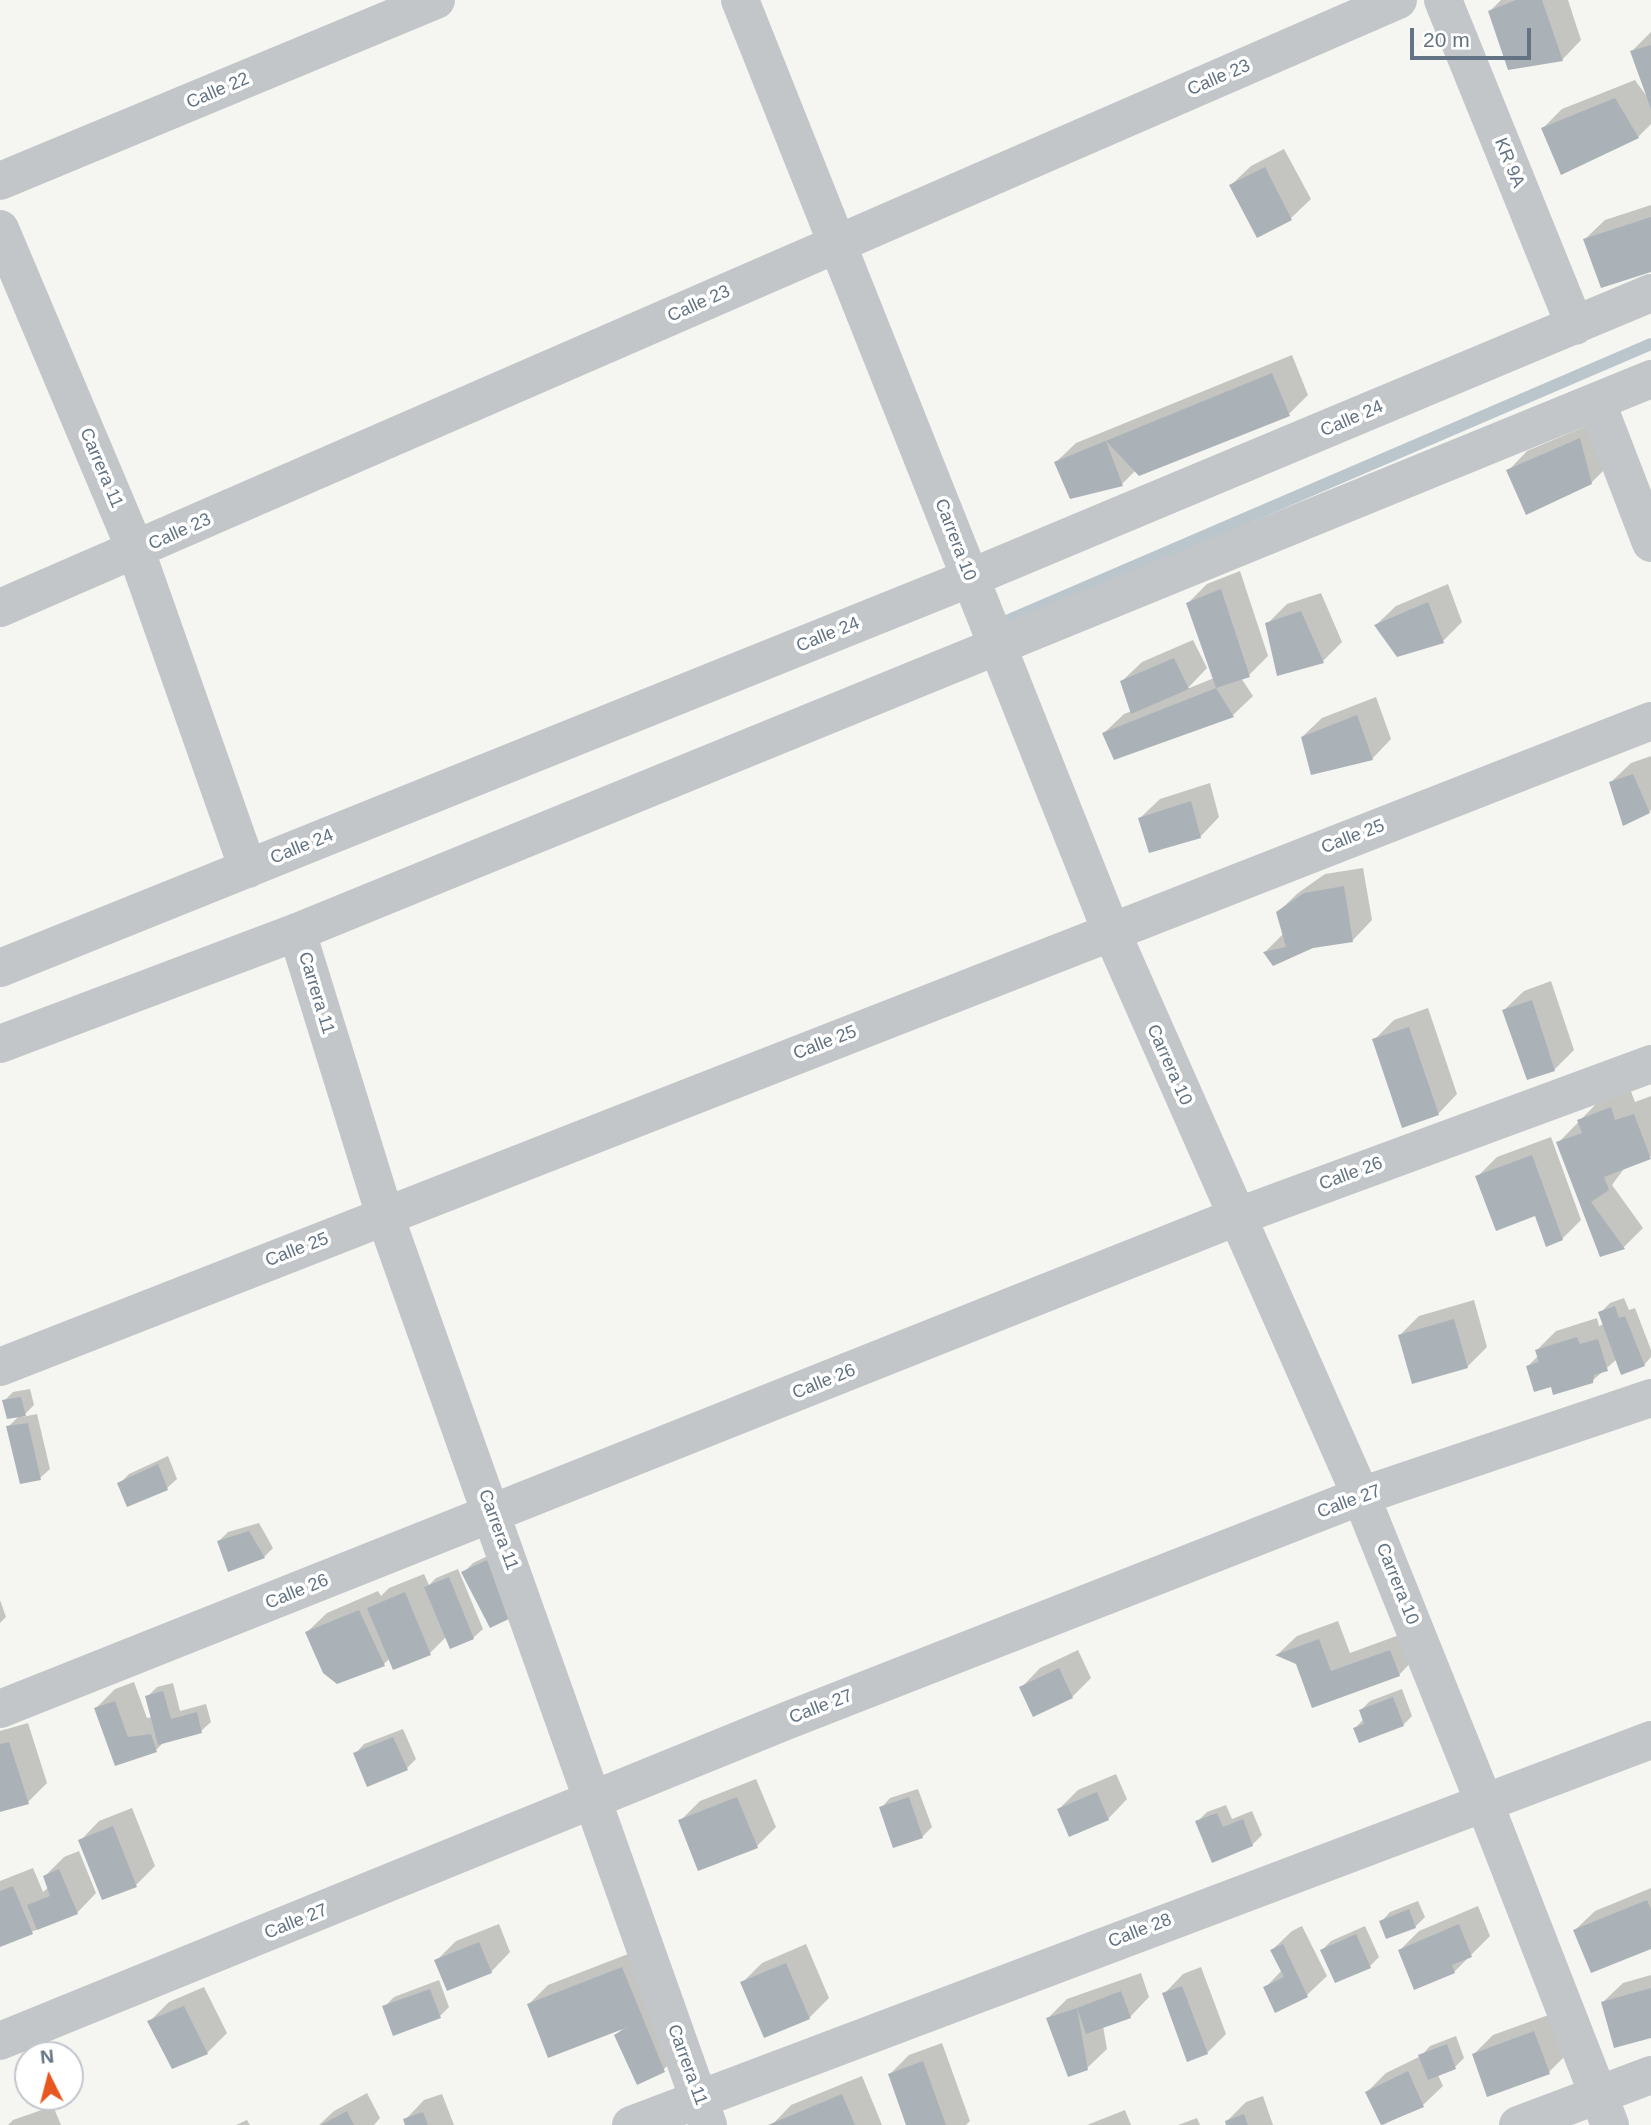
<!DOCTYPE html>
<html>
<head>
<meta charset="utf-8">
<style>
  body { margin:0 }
  #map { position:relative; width:1651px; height:2125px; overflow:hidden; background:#f5f5f1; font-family:Helvetica,sans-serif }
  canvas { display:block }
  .north { position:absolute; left:14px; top:2041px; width:70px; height:70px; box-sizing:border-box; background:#fff; border:2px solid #c1c7cd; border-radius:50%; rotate:354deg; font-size:19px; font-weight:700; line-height:28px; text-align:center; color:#637383 }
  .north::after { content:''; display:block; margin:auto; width:24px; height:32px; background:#e65820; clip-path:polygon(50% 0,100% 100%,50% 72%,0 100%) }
  .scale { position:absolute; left:1410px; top:28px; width:121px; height:32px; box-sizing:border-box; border:4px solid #637383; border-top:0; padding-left:9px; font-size:21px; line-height:24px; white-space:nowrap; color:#637383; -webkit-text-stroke:5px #fff; paint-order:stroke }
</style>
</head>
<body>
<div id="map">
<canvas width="1651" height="2125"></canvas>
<div class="north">N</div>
<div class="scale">20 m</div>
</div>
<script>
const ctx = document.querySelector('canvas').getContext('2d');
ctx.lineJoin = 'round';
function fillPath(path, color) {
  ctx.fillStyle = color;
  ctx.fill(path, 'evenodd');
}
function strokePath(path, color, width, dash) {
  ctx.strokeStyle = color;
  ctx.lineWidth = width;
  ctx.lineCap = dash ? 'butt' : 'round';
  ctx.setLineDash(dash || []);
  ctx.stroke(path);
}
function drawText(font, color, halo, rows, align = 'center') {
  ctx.font = font + ' Helvetica,sans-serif';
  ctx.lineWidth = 7;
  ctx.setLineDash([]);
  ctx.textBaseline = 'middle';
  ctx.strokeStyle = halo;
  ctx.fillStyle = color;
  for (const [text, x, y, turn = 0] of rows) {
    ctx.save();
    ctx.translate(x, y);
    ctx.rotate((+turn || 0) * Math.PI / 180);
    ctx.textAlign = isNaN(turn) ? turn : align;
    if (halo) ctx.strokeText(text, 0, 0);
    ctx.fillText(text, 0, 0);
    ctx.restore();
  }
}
fillPath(new Path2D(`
  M 1501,0 L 1568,0 L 1581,40 L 1562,60 L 1490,11 Z
  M 1651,32 L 1651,124 L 1638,137 L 1543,128 L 1562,109 L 1635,80 L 1650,101 L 1632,51 Z
  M 1284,149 L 1311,199 L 1291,218 L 1231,185 L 1251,166 Z
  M 1651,205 L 1651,270 L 1585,239 L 1605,220 Z
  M 1292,355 L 1308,395 L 1289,414 L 1136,470 L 1122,484 L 1056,462 L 1076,443 Z
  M 1600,420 L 1611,463 L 1591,483 L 1508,471 L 1527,451 Z
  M 1240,571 L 1268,656 L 1249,675 L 1241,678 L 1253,696 L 1233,715 L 1115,758 L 1104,733 L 1124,714 L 1132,711 L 1122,681 L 1142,662 L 1193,640 L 1207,668 L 1187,689 L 1214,678 L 1188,603 L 1207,584 Z
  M 1448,584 L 1462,622 L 1443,641 L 1376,625 L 1396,606 Z
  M 1321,593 L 1342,642 L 1323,661 L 1267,624 L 1287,604 Z
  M 1376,697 L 1391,739 L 1372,759 L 1302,737 L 1322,718 Z
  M 1651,756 L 1651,810 L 1649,812 L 1611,782 L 1631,763 Z
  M 1210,783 L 1219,817 L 1200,837 L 1140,818 L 1160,799 Z
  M 1363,868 L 1372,920 L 1353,940 L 1265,952 L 1284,933 L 1278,912 L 1298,893 L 1325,874 Z
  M 1551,981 L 1574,1050 L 1555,1069 L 1528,1078 L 1504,1010 L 1524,991 Z
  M 1428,1008 L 1457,1094 L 1438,1114 L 1374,1040 L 1394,1020 Z
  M 1630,1089 L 1635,1102 L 1651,1096 L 1651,1156 L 1626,1166 L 1612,1185 L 1643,1228 L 1624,1247 L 1601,1255 L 1558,1143 L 1599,1101 Z
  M 1551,1137 L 1581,1220 L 1562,1239 L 1536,1214 L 1477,1177 L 1497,1157 Z
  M 1624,1298 L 1629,1310 L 1635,1308 L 1651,1350 L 1651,1357 L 1644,1365 L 1617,1359 L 1592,1381 L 1552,1384 L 1528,1366 L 1539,1355 L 1537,1350 L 1556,1331 L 1597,1318 L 1599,1326 L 1604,1324 L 1600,1313 L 1610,1303 Z
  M 1474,1300 L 1487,1347 L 1467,1367 L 1400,1335 L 1419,1316 Z
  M 30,1389 L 34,1405 L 22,1417 L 37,1414 L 50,1469 L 40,1478 L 8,1427 L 20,1415 L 4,1401 L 13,1392 Z
  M 168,1456 L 177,1479 L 167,1488 L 120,1483 L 129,1474 Z
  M 259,1523 L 273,1548 L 264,1557 L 219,1541 L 228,1532 Z
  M 496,1552 L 523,1606 L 464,1572 L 473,1563 Z
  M 458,1569 L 483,1629 L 473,1638 L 447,1636 L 430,1653 L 390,1658 L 384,1664 L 307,1632 L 327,1613 L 378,1591 L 381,1596 L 389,1588 L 424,1574 L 429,1585 L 436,1578 Z
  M 0,1600 L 6,1617 L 0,1623 Z
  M 1338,1621 L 1350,1653 L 1410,1631 L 1418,1655 L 1399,1675 L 1313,1706 L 1297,1662 L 1278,1654 L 1297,1636 Z
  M 1078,1650 L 1091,1678 L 1072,1697 L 1021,1688 L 1040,1668 Z
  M 134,1682 L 147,1718 L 153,1717 L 147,1697 L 157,1687 L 173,1683 L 180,1711 L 206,1704 L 211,1722 L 201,1731 L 165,1741 L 156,1750 L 116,1764 L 96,1708 L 115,1689 Z
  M 1402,1689 L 1412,1716 L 1403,1725 L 1355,1728 L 1364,1719 L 1361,1710 L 1370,1701 Z
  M 28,1723 L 47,1783 L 28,1802 L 0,1811 L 0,1731 Z
  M 403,1729 L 416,1759 L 407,1768 L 355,1754 L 364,1744 Z
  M 1116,1774 L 1127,1799 L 1108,1819 L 1059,1809 L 1078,1790 Z
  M 756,1779 L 776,1827 L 757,1846 L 680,1821 L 700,1801 Z
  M 918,1789 L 932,1827 L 922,1837 L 881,1808 L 890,1798 Z
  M 1226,1805 L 1232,1819 L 1252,1811 L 1262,1835 L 1252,1845 L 1197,1822 L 1207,1812 Z
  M 132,1808 L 155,1866 L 136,1885 L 80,1841 L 99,1821 Z
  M 79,1851 L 96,1893 L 77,1913 L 0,1945 L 0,1881 L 33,1868 L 43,1892 L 49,1887 L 45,1876 L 64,1857 Z
  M 1651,1888 L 1651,1947 L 1575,1930 L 1595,1911 Z
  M 1418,1901 L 1425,1917 L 1415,1927 L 1381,1922 L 1390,1912 Z
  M 1478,1906 L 1490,1936 L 1454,1972 L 1400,1950 L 1419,1931 Z
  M 499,1924 L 510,1952 L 491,1972 L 436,1961 L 456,1941 Z
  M 1302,1926 L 1327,1976 L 1307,1995 L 1276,2011 L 1265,1988 L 1282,1970 L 1272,1950 L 1292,1931 Z
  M 1365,1926 L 1379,1957 L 1370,1966 L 1322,1950 L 1331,1941 Z
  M 806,1944 L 829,1998 L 809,2018 L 742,1983 L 762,1963 Z
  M 641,1949 L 683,2051 L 663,2070 L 616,2035 L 624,2027 L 529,2004 L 548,1985 Z
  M 1201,1967 L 1226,2034 L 1207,2053 L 1164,1994 L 1183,1974 Z
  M 1141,1973 L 1149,1997 L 1130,2017 L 1103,2026 L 1107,2049 L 1087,2068 L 1048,2018 L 1067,1999 Z
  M 1651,1975 L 1651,2036 L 1603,2002 L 1623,1983 Z
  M 439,1980 L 449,2007 L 440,2016 L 384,2007 L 394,1997 Z
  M 204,1987 L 227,2033 L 207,2053 L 150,2021 L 169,2002 Z
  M 1554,2013 L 1568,2053 L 1549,2072 L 1474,2054 L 1493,2035 Z
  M 1456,2036 L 1464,2058 L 1455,2067 L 1438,2075 L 1443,2086 L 1423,2105 L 1383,2125 L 1367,2092 L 1386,2073 L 1421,2056 L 1430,2046 Z
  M 942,2043 L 970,2121 L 966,2125 L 908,2125 L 890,2074 L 909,2055 Z
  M 862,2076 L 882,2125 L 772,2125 L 791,2105 Z
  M 367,2093 L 380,2118 L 374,2125 L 319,2125 L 334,2111 Z
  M 442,2094 L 454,2125 L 407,2125 L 405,2120 L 424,2100 Z
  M 1263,2096 L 1273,2125 L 1228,2125 L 1227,2121 L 1246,2102 Z
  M 53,2106 L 61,2125 L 8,2125 L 13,2120 Z
  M 1125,2110 L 1131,2125 L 1086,2125 L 1087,2125 Z
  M 1197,2118 L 1200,2125 L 1178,2125 Z
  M 247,2120 L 250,2125 L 236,2125 Z`), '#0003');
strokePath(new Path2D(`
  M 995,626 L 1651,344`), '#bbc6cc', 12);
fillPath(new Path2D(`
  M 1516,0 L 1542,0 L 1563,61 L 1508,70 L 1488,11 Z
  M 1651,45 L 1651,109 L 1630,51 Z
  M 1615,98 L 1639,138 L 1561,175 L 1541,128 Z
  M 1265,167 L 1292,220 L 1257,238 L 1229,185 Z
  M 1651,217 L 1651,272 L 1601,288 L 1583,239 Z
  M 1272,373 L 1290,416 L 1139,476 L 1106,441 L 1123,486 L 1070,499 L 1054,462 Z
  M 1580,438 L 1592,484 L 1526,515 L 1506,470 Z
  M 1221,589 L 1250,677 L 1216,688 L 1186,603 Z
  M 1428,602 L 1444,643 L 1397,657 L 1374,625 Z
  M 1301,611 L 1324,663 L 1277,676 L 1265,623 Z
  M 1174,658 L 1189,689 L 1131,714 L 1120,681 Z
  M 1216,688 L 1234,717 L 1114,760 L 1102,733 Z
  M 1357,715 L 1373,760 L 1311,775 L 1301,737 Z
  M 1633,774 L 1650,813 L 1623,826 L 1609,782 Z
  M 1191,801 L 1201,838 L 1149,853 L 1138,818 Z
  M 1344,886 L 1353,942 L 1313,948 L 1273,966 L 1263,952 L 1286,947 L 1276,912 L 1304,893 Z
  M 1532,1000 L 1555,1071 L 1527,1080 L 1502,1010 Z
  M 1409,1027 L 1439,1115 L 1402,1128 L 1372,1039 Z
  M 1611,1107 L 1615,1120 L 1634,1114 L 1651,1159 L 1604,1177 L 1609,1190 L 1591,1202 L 1625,1249 L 1600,1257 L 1556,1142 L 1582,1133 L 1577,1120 Z
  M 1532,1155 L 1563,1240 L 1546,1247 L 1535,1216 L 1496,1231 L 1475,1176 Z
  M 1615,1306 L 1619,1318 L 1625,1316 L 1645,1366 L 1621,1375 L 1598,1312 Z
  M 1454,1319 L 1468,1368 L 1412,1384 L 1398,1335 Z
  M 1577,1337 L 1580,1344 L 1598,1339 L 1608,1371 L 1594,1375 L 1593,1383 L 1553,1395 L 1551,1387 L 1534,1392 L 1526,1366 L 1539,1362 L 1535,1350 Z
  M 21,1397 L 26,1416 L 7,1419 L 2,1400 Z
  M 28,1423 L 41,1480 L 20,1484 L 6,1426 Z
  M 158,1464 L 168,1490 L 127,1507 L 117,1483 Z
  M 249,1531 L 265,1558 L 228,1572 L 217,1541 Z
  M 487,1560 L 515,1616 L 490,1628 L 461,1572 Z
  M 449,1577 L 474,1639 L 450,1649 L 424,1587 Z
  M 405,1592 L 431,1655 L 393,1670 L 367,1608 Z
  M 359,1610 L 385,1666 L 337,1684 L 323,1673 L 305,1632 Z
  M 1319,1639 L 1331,1671 L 1390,1650 L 1400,1676 L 1312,1708 L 1296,1664 L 1275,1655 Z
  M 1059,1668 L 1073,1698 L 1033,1717 L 1019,1687 Z
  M 163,1691 L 171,1719 L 197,1712 L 202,1733 L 158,1745 L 145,1696 Z
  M 1393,1697 L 1404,1726 L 1359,1743 L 1353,1728 L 1364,1724 L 1359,1710 Z
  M 115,1701 L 128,1737 L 151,1734 L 157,1752 L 115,1766 L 94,1708 Z
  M 393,1737 L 408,1770 L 367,1787 L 353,1753 Z
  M 9,1742 L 29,1804 L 0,1812 L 0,1744 Z
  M 1097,1792 L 1109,1820 L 1069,1837 L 1057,1809 Z
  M 737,1797 L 758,1848 L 698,1871 L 678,1820 Z
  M 909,1797 L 923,1838 L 893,1848 L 879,1807 Z
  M 1217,1813 L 1223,1827 L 1243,1819 L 1253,1846 L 1212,1863 L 1195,1821 Z
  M 113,1826 L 137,1887 L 102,1900 L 78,1840 Z
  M 59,1869 L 78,1914 L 37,1930 L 27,1905 L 50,1896 L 43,1876 Z
  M 13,1886 L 33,1934 L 0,1947 L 0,1891 Z
  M 1647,1900 L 1651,1909 L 1651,1949 L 1591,1973 L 1573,1930 Z
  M 1409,1909 L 1416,1928 L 1386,1939 L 1379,1921 Z
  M 1459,1924 L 1472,1957 L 1452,1965 L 1455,1973 L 1414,1990 L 1398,1950 Z
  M 1356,1934 L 1371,1968 L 1335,1983 L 1320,1950 Z
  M 479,1942 L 492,1973 L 447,1991 L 434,1960 Z
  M 1283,1944 L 1308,1997 L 1275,2013 L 1263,1987 L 1284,1977 L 1270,1950 Z
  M 786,1963 L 810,2019 L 764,2038 L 740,1982 Z
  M 622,1967 L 665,2072 L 637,2085 L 614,2035 L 628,2027 L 548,2058 L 527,2004 Z
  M 1182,1986 L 1208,2054 L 1187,2062 L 1162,1993 Z
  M 1651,1988 L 1651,2038 L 1614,2048 L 1601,2002 Z
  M 430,1989 L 441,2018 L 393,2036 L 382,2006 Z
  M 1121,1991 L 1131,2018 L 1086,2034 L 1077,2008 Z
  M 184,2006 L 208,2054 L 172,2069 L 147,2021 Z
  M 1077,2008 L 1088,2070 L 1068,2077 L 1046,2018 Z
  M 1534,2031 L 1550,2074 L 1487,2097 L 1472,2054 Z
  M 1447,2044 L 1456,2069 L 1428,2080 L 1418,2055 Z
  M 923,2061 L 946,2125 L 906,2125 L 888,2074 Z
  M 1408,2071 L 1424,2107 L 1381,2125 L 1365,2092 Z
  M 842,2094 L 855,2125 L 768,2125 Z
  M 347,2111 L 354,2125 L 321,2125 Z
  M 423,2112 L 428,2125 L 405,2125 L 403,2119 Z
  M 1244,2114 L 1248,2125 L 1226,2125 L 1225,2121 Z`), '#aab2b8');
strokePath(new Path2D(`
  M 740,0 L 1111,931 L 1361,1496 L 1484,1802 L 1610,2125
  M 1443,0 L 1575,326
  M 0,181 L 436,0
  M 0,229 L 136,551 L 248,869
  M 1597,403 L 1651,543
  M 0,608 L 1398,0
  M 297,932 L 385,1216 L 708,2125
  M 0,968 L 970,578 L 1651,293
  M 0,1044 L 297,932 L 1651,379
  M 0,1367 L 1651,721
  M 0,1709 L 1236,1217 L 1651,1064
  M 0,2041 L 786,1721 L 1361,1496 L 1651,1398
  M 631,2125 L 1651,1740
  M 1518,2125 L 1651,2075`), '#c2c6c9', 38);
drawText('18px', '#637383', '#fff', [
  ["Calle 23",1219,78,-23],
  ["Calle 22",218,91,-23],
  ["KR 9A",1509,163,68],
  ["Calle 23",699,304,-24],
  ["Calle 24",1352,419,-23],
  ["Carrera 11",101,468,67],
  ["Calle 23",180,532,-24],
  ["Carrera 10",955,540,69],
  ["Calle 24",828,635,-22],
  ["Calle 25",1353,837,-21],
  ["Calle 24",302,847,-22],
  ["Carrera 11",316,993,73],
  ["Calle 25",825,1043,-21],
  ["Carrera 10",1169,1065,66],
  ["Calle 26",1351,1174,-20],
  ["Calle 25",297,1250,-21],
  ["Calle 26",824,1382,-22],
  ["Calle 27",1349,1502,-20],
  ["Carrera 11",498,1530,70],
  ["Carrera 10",1397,1584,68],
  ["Calle 26",297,1592,-22],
  ["Calle 27",821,1707,-21],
  ["Calle 27",296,1922,-22],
  ["Calle 28",1140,1931,-21],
  ["Carrera 11",687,2065,70]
]);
</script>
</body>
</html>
